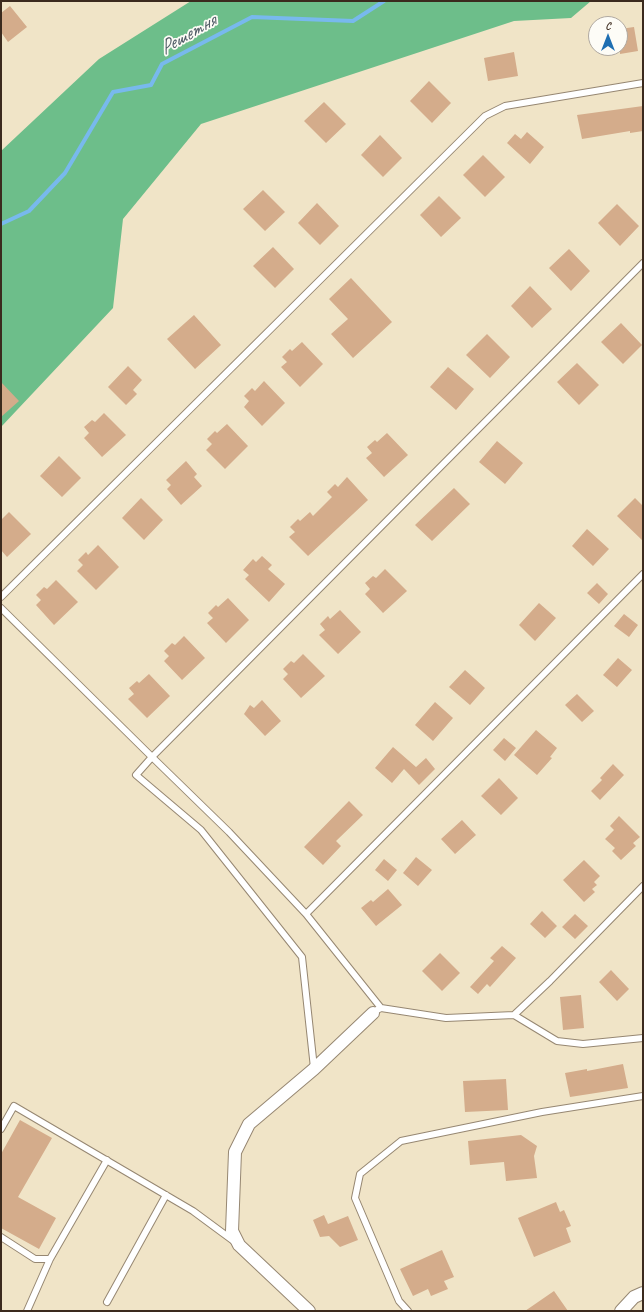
<!DOCTYPE html>
<html>
<head>
<meta charset="utf-8">
<style>
  body { margin:0 }
  #map { position:relative; width:644px; height:1312px; overflow:hidden; background:#f0e4c7; font-family:Caveat,sans-serif }
  canvas { display:block }
  .frame { position:absolute; inset:0; border:2px solid #3b2a1e; pointer-events:none }
  .north { position:absolute; left:588px; top:16px; width:40px; height:40px; box-sizing:border-box; background:#fdfcf7; border:1px solid #afa8a0; border-radius:50%; rotate:0deg; font-size:11px; font-weight:700; line-height:16px; text-align:center; color:#3b2a1e }
  .north::after { content:''; display:block; margin:auto; width:14px; height:18px; background:#1f6fb2; clip-path:polygon(50% 0,100% 100%,50% 72%,0 100%) }
</style>
</head>
<body>
<div id="map">
<canvas width="644" height="1312"></canvas>
<div class="frame"></div>
<div class="north">С</div>
</div>
<script>
const ctx = document.querySelector('canvas').getContext('2d');
ctx.lineJoin = 'round';
function fillPath(path, color) {
  ctx.fillStyle = color;
  ctx.fill(path, 'evenodd');
}
function strokePath(path, color, width, dash) {
  ctx.strokeStyle = color;
  ctx.lineWidth = width;
  ctx.lineCap = dash ? 'butt' : 'round';
  ctx.setLineDash(dash || []);
  ctx.stroke(path);
}
function drawText(font, color, halo, rows, align = 'center') {
  ctx.font = font + ' Caveat,sans-serif';
  ctx.lineWidth = 3.5;
  ctx.setLineDash([]);
  ctx.textBaseline = 'middle';
  ctx.strokeStyle = halo;
  ctx.fillStyle = color;
  for (const [text, x, y, turn = 0] of rows) {
    ctx.save();
    ctx.translate(x, y);
    ctx.rotate((+turn || 0) * Math.PI / 180);
    ctx.textAlign = isNaN(turn) ? turn : align;
    if (halo) ctx.strokeText(text, 0, 0);
    ctx.fillText(text, 0, 0);
    ctx.restore();
  }
}
fillPath(new Path2D(`
  M 191,1 L 591,1 L 571,18 L 514,21 L 201,124 L 123,219 L 113,308 L 1,427 L 1,151 L 99,59 Z`), '#6dbe8a');
strokePath(new Path2D(`
  M 1,224 L 29,211 L 65,173 L 113,92 L 151,85 L 162,64 L 252,17 L 353,21 L 384,1`), '#78b9ed', 4);
fillPath(new Path2D(`
  M 10,6 L 27,27 L 8,42 L 1,32 L 1,13 Z
  M 634,27 L 638,51 L 620,54 L 620,29 Z
  M 514,52 L 518,76 L 488,81 L 484,58 Z
  M 429,81 L 451,103 L 432,123 L 410,101 Z
  M 324,102 L 346,124 L 326,143 L 304,121 Z
  M 643,106 L 643,131 L 630,133 L 630,131 L 582,139 L 577,115 Z
  M 527,132 L 544,147 L 530,164 L 507,143 L 515,134 L 521,139 Z
  M 380,135 L 402,158 L 383,177 L 361,155 Z
  M 483,155 L 505,177 L 485,197 L 463,175 Z
  M 263,190 L 285,212 L 265,231 L 243,209 Z
  M 439,196 L 461,218 L 441,237 L 420,215 Z
  M 317,203 L 339,226 L 320,245 L 298,223 Z
  M 617,204 L 639,226 L 620,246 L 598,223 Z
  M 273,247 L 294,269 L 275,288 L 253,266 Z
  M 569,249 L 590,271 L 571,291 L 549,268 Z
  M 351,278 L 392,322 L 353,358 L 331,334 L 348,319 L 329,299 Z
  M 530,286 L 552,309 L 532,328 L 511,306 Z
  M 194,315 L 221,345 L 195,369 L 167,339 Z
  M 621,323 L 642,345 L 623,364 L 601,342 Z
  M 487,334 L 510,357 L 490,378 L 466,355 Z
  M 302,342 L 323,364 L 300,387 L 281,367 L 287,362 L 282,357 L 290,349 L 292,351 Z
  M 577,363 L 599,385 L 579,405 L 557,382 Z
  M 128,366 L 142,380 L 133,390 L 137,394 L 126,405 L 108,387 Z
  M 448,367 L 474,389 L 456,410 L 430,387 Z
  M 264,381 L 285,403 L 262,426 L 244,407 L 249,401 L 244,396 L 252,388 L 255,391 Z
  M 1,382 L 19,401 L 1,417 Z
  M 104,413 L 126,435 L 102,457 L 84,438 L 89,433 L 84,427 L 92,420 L 95,422 Z
  M 227,424 L 248,446 L 225,469 L 206,450 L 212,444 L 207,439 L 215,431 L 217,433 Z
  M 387,433 L 408,455 L 384,477 L 366,458 L 372,453 L 367,447 L 375,440 L 377,442 Z
  M 497,441 L 523,463 L 505,484 L 479,462 Z
  M 59,456 L 81,478 L 62,497 L 40,476 Z
  M 186,461 L 197,474 L 194,477 L 202,486 L 181,505 L 167,489 L 171,485 L 166,480 Z
  M 347,477 L 368,500 L 308,556 L 289,537 L 295,532 L 290,527 L 298,519 L 300,521 L 310,512 L 313,516 L 332,497 L 327,492 L 335,484 L 338,487 Z
  M 454,488 L 470,504 L 432,541 L 415,525 Z
  M 141,498 L 163,520 L 144,540 L 122,518 Z
  M 635,498 L 643,506 L 643,541 L 617,516 Z
  M 9,512 L 31,534 L 7,557 L 1,550 L 1,520 Z
  M 587,529 L 609,549 L 593,566 L 572,546 Z
  M 98,545 L 119,567 L 96,590 L 77,571 L 83,565 L 78,560 L 86,552 L 88,555 Z
  M 262,556 L 272,565 L 268,569 L 285,584 L 269,602 L 245,579 L 249,575 L 243,570 L 253,559 L 256,562 Z
  M 385,569 L 407,591 L 383,613 L 365,594 L 370,589 L 365,583 L 373,576 L 376,578 Z
  M 56,580 L 78,602 L 54,625 L 36,605 L 41,600 L 36,595 L 44,587 L 47,589 Z
  M 597,583 L 608,594 L 599,604 L 587,593 Z
  M 228,598 L 249,620 L 226,643 L 207,623 L 213,618 L 208,613 L 216,605 L 218,607 Z
  M 539,603 L 556,618 L 535,641 L 519,625 Z
  M 340,610 L 361,632 L 338,654 L 319,635 L 325,630 L 320,624 L 328,616 L 330,619 Z
  M 624,614 L 638,625 L 629,637 L 614,626 Z
  M 184,636 L 205,658 L 182,680 L 164,661 L 169,656 L 164,651 L 172,643 L 175,645 Z
  M 303,654 L 325,676 L 301,698 L 283,679 L 288,674 L 283,669 L 291,661 L 294,663 Z
  M 618,658 L 632,670 L 617,687 L 603,675 Z
  M 465,670 L 485,688 L 470,705 L 449,687 Z
  M 149,674 L 170,696 L 147,718 L 128,699 L 134,694 L 129,688 L 137,681 L 139,683 Z
  M 577,694 L 594,711 L 582,722 L 565,705 Z
  M 262,700 L 281,721 L 265,736 L 244,714 L 250,705 L 254,708 Z
  M 435,702 L 453,718 L 433,741 L 415,725 Z
  M 536,730 L 557,748 L 550,757 L 552,758 L 537,775 L 514,755 Z
  M 504,738 L 516,748 L 505,761 L 493,750 Z
  M 393,747 L 416,767 L 426,758 L 435,769 L 419,785 L 404,769 L 392,783 L 375,768 Z
  M 613,764 L 624,775 L 600,800 L 591,791 L 602,780 L 600,778 Z
  M 499,778 L 518,798 L 501,815 L 481,796 Z
  M 349,801 L 363,815 L 336,841 L 341,846 L 323,865 L 304,847 Z
  M 619,816 L 640,837 L 633,843 L 636,846 L 621,860 L 612,851 L 615,848 L 605,839 L 614,830 L 610,826 Z
  M 462,820 L 476,835 L 455,854 L 441,839 Z
  M 416,857 L 432,870 L 418,886 L 403,873 Z
  M 384,859 L 397,870 L 388,881 L 375,870 Z
  M 584,860 L 600,876 L 594,882 L 597,885 L 592,889 L 595,892 L 584,902 L 563,880 Z
  M 388,889 L 402,905 L 376,926 L 361,908 L 371,900 L 373,902 Z
  M 542,911 L 557,926 L 545,938 L 530,924 Z
  M 575,914 L 588,926 L 575,939 L 562,927 Z
  M 502,946 L 516,958 L 490,987 L 487,984 L 478,994 L 470,987 L 494,961 L 490,958 Z
  M 440,953 L 460,973 L 442,991 L 422,971 Z
  M 611,970 L 629,989 L 617,1001 L 599,982 Z
  M 581,995 L 584,1028 L 563,1030 L 560,997 Z
  M 623,1064 L 628,1088 L 570,1097 L 565,1073 L 587,1069 L 587,1071 Z
  M 506,1079 L 508,1110 L 465,1112 L 463,1081 Z
  M 20,1120 L 52,1138 L 18,1197 L 56,1218 L 39,1249 L 1,1228 L 1,1154 Z
  M 521,1135 L 537,1146 L 534,1156 L 537,1178 L 506,1181 L 504,1162 L 470,1165 L 468,1141 Z
  M 556,1202 L 560,1212 L 564,1210 L 571,1226 L 566,1228 L 571,1242 L 534,1257 L 518,1218 Z
  M 324,1215 L 328,1224 L 348,1216 L 358,1240 L 340,1247 L 329,1236 L 320,1237 L 313,1220 Z
  M 442,1250 L 454,1277 L 444,1281 L 448,1289 L 431,1296 L 428,1289 L 413,1296 L 400,1269 Z
  M 554,1291 L 568,1311 L 525,1311 Z`), '#d4ac8b');
const lane = new Path2D(`
  M 1,597 L 485,116 L 505,106 L 643,83
  M 1,608 L 152,757 L 136,775 L 201,830 L 302,957 L 314,1068
  M 306,914 L 229,832 L 152,757 L 643,263
  M 381,1008 L 306,914 L 643,574
  M 377,1010 L 381,1008 L 446,1018 L 514,1015 L 550,981 L 643,886
  M 514,1015 L 557,1041 L 583,1044 L 643,1038
  M 1,1129 L 14,1106 L 193,1211 L 235,1242
  M 1,1237 L 35,1259 L 50,1259 L 107,1160
  M 107,1302 L 166,1195
  M 27,1311 L 50,1259
  M 408,1311 L 399,1301 L 355,1198 L 360,1174 L 401,1141 L 542,1112 L 643,1096`);
const street = new Path2D(`
  M 309,1311 L 239,1245 L 232,1231 L 235,1152 L 249,1124 L 314,1069 L 373,1013
  M 621,1311 L 634,1297 L 643,1293`);
strokePath(lane, '#968772', 8);
strokePath(street, '#968772', 14);
strokePath(lane, '#fff', 6);
strokePath(street, '#fff', 12);
drawText('italic 20px', '#505c66', '#fdfcf7', [
  ["Решетня",188,35,-30]
]);
</script>
</body>
</html>
